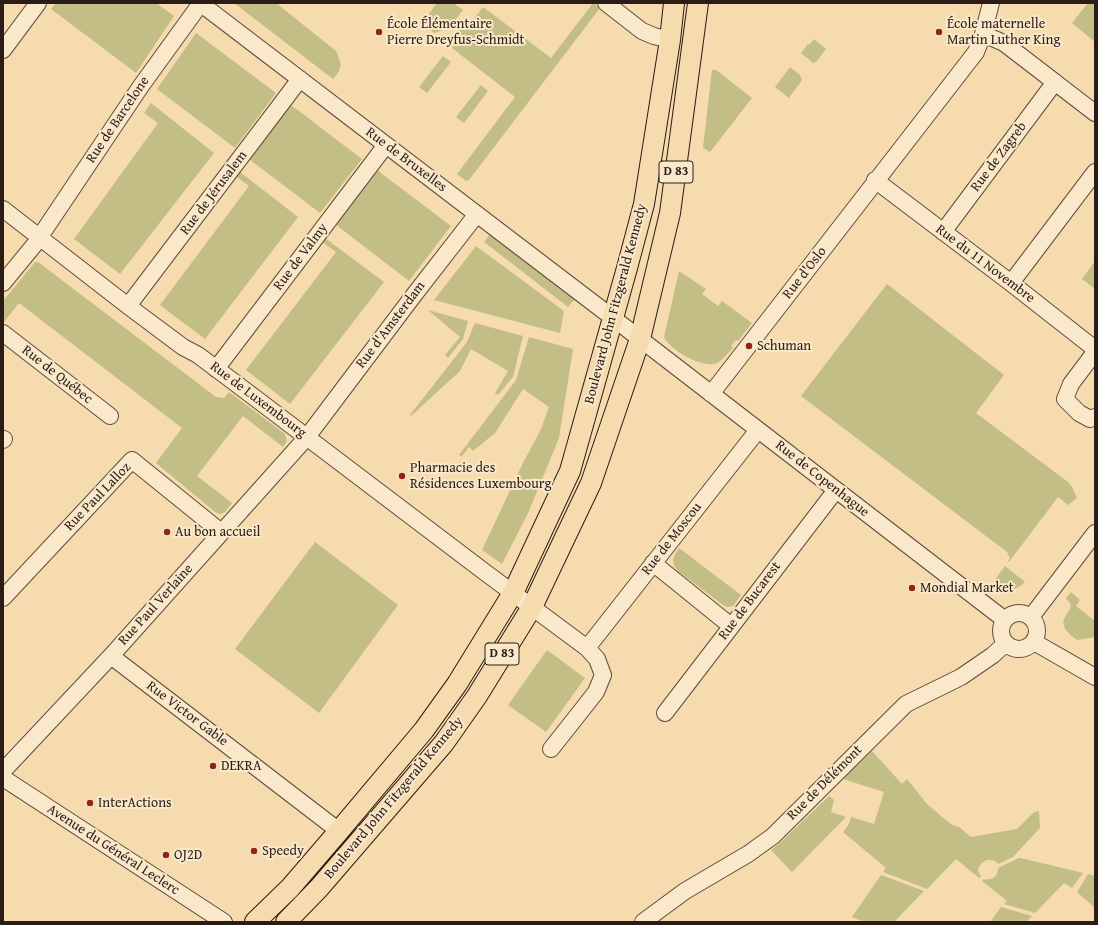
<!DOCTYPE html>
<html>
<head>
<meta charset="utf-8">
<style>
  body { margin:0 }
  #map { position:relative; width:1098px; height:925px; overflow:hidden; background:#f6dbae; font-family:"Gentium Book Plus",serif }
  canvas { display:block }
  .frame { position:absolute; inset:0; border:4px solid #2c1c17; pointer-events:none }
</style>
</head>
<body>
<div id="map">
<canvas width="1098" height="925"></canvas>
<div class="frame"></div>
</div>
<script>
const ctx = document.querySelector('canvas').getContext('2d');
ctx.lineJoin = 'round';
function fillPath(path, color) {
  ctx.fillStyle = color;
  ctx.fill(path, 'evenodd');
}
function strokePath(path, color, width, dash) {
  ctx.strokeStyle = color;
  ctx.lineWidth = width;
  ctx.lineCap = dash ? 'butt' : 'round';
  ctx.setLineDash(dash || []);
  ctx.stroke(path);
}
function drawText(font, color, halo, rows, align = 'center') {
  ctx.font = font + ' "Gentium Book Plus",serif';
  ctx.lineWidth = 4;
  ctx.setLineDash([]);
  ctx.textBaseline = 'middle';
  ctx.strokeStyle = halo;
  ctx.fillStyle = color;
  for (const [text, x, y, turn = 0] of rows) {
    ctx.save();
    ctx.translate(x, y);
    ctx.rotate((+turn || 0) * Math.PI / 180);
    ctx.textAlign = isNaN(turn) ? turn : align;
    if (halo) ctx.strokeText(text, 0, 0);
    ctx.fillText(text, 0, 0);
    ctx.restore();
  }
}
fillPath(new Path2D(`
  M 56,3 L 156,3 L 174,16 L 136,73 L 51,9 Z
  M 234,3 L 276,3 L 336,51 C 342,64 343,68 333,79 Z
  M 437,3 L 453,3 L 463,10 L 449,28 L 434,33 L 422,23 Z
  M 593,3 L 600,8 L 469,180 L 466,181 L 457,174 L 515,97 L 452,48 L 455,32 L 468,27 L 483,7 L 551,58 Z
  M 1088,3 L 1095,3 L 1095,42 L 1072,23 Z
  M 196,33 L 276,93 L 235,148 L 157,89 Z
  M 814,39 L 826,49 L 816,62 L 813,63 L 801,53 L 808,44 L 809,45 Z
  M 443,56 L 451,62 L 427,93 L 419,87 Z
  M 790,67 L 800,75 L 802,80 L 789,98 L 775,87 Z
  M 712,70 L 716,70 L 752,98 L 710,152 L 703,148 Z
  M 481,85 L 488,91 L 464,123 L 456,117 Z
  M 151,103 L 214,153 L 120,274 L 74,239 L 158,123 L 144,113 Z
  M 291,105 L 362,159 L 320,213 L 249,159 Z
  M 377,170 L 451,226 L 409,281 L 335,224 Z
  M 240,172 L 298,217 L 205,339 L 160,305 L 249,186 L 237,177 Z
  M 490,234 L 575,299 L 568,307 L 484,242 Z
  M 325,238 L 384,282 L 290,404 L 246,370 L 336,252 L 322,242 Z
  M 476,246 L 564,311 L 560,333 L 434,300 Z
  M 1095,261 L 1095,289 L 1082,279 Z
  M 35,262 L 38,262 L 216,397 L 224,398 L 229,392 L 284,433 C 288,439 287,442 283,447 L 243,416 L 197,476 L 232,503 L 225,512 L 220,514 L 215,512 L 156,463 L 182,428 L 19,303 L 4,322 L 3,321 L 3,301 Z
  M 679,271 L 706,289 L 702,294 L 718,306 L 722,301 L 752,323 L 738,341 L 736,340 L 731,346 L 733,348 C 728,353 723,360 717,363 C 702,369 670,350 664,337 Z
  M 887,284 L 1004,375 L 976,413 L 1068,482 L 1072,487 L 1077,498 L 1068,505 L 1058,497 L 1009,562 L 1008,561 L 1010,558 L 1007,552 L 801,396 Z
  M 428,310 L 468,321 L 463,339 L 448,358 L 445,355 L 460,337 Z
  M 475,323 L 523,336 L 513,377 L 498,395 L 495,393 L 508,371 L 471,349 L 460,371 L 411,416 L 410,415 L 467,342 Z
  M 529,337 L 573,349 L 559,438 L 529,511 L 502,564 L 482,550 L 523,463 L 541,429 L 549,407 L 523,389 L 495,433 L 473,451 L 469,447 L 462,456 L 459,455 L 516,380 Z
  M 315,542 L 398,605 L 319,713 L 235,649 Z
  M 679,548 L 741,595 L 733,606 L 727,607 L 723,605 L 678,571 C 670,562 673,557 679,548 Z
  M 1005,566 L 1025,582 C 1012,594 1007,590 994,581 Z
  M 1071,592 L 1080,600 L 1076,606 L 1095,621 L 1095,637 L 1077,640 C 1071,635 1061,629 1064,619 C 1066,614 1070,611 1071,605 L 1066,598 Z
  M 547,650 L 585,678 L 546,732 L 508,705 Z
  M 872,751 L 902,784 L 907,779 L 927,804 L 941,816 L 952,825 L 959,827 L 971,837 L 1017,829 L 1034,812 L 1039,811 L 1040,828 L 1013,857 L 998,864 C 991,856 981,860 978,870 L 981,877 L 979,878 L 956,859 L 927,889 L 883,872 L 886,868 L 843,832 L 849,824 L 851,817 L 874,824 L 884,792 L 843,779 Z
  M 829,796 L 834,800 L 831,812 L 846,817 L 792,872 L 771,850 L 780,843 Z
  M 1019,858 L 1021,858 L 1083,873 L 1072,888 L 1064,883 L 1035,913 L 1004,904 L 1007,901 L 982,881 L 983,879 C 991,881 998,877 998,868 Z
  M 1088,874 L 1095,876 L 1095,908 L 1077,892 Z
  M 881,875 L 924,891 L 894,922 L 865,922 L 852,917 Z
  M 1001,907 L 1032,916 L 1026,922 L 990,922 Z`), '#c3be85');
const minor = new Path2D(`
  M 200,3 L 613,318 L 1005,620
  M 606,3 L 642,31 L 654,36 L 670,40
  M 983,34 L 1004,43 L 1095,113
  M 3,50 L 38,3
  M 875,180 L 1011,283 L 1095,349
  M 3,209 L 128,306 L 183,347 L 198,355 L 234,382 L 486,573 L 587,648
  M 943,232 L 1055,82
  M 3,283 L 35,244 L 141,86 L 201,3
  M 1011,283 L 1095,172
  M 128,306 L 300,79
  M 3,333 L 110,416
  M 1095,352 L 1071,384 L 1065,399 L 1079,413 L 1090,419 L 1095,417
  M 216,369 L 386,145
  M 711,394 L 976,52 L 983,34 L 991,3
  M 3,440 L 4,439
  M 653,563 L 731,626
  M 3,598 L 132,460 L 221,532
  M1001 631a18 18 0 1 1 36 0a18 18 0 1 1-36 0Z
  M 1031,617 L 1095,533
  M 1034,642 L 1095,677
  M 111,656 L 339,831
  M 665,713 L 836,490
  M 551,749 L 596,692 L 603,675 L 597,659 L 587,648 L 758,430
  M 3,771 L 111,656 L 307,437 L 414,295 L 477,214
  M 3,778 L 224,922
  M 643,922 L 685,891 L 748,854 L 773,836 L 906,704 L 961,677 L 993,655 L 1006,643`);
const major = new Path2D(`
  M 255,922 L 290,888 L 339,831 L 424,730 L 457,684 L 513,593 L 570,471 L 627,268 L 644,204 L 670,40 L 674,3
  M 286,922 L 319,888 L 444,743 L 477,696 L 532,607 L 591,483 L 640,339 L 670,213 L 698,3`);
strokePath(minor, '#5e4c3d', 18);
strokePath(major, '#2c1c17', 22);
strokePath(minor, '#f9e8ca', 16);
strokePath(major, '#f6dbae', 20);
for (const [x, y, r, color] of [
  [379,32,4,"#8f2418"],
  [939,32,4,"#8f2418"],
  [749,346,4,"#8f2418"],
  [402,476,4,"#8f2418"],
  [167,532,4,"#8f2418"],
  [912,588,4,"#8f2418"],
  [213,766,4,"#8f2418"],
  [90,803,4,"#8f2418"],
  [254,851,4,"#8f2418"],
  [166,855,4,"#8f2418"]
]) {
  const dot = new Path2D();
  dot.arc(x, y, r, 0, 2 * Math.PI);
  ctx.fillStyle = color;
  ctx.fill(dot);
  strokePath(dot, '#f9e8ca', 1.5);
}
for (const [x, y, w] of [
  [676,172,34],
  [502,654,34]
]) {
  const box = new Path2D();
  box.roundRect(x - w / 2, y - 11, w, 22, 3);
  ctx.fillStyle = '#f9e8ca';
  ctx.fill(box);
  strokePath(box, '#2c1c17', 1);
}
drawText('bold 13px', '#2c1c17', null, [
  ["D 83",676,172],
  ["D 83",502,654]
]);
drawText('14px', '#2c1c17', '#f9e8ca', [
  ["École Élémentaire",387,24],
  ["Pierre Dreyfus-Schmidt",387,40],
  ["École maternelle",947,24],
  ["Martin Luther King",947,40],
  ["Schuman",757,346],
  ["Pharmacie des",410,468],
  ["Résidences Luxembourg",410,484],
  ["Au bon accueil",175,532],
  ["Mondial Market",920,588],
  ["DEKRA",221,766],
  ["InterActions",98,803],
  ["Speedy",262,851],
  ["OJ2D",174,855]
], 'left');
drawText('14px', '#2c1c17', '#f9e8ca', [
  ["Rue de Barcelone",118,120,-56],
  ["Rue de Zagreb",999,157,-53],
  ["Rue de Bruxelles",406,160,37],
  ["Rue de Jérusalem",214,193,-53],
  ["Rue de Valmy",301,257,-53],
  ["Rue du 11 Novembre",985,264,37],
  ["Rue d'Oslo",805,273,-52],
  ["Boulevard John Fitzgerald Kennedy",616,304,-75],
  ["Rue d'Amsterdam",391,325,-53],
  ["Rue de Québec",57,375,38],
  ["Rue de Luxembourg",258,400,37],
  ["Rue de Copenhague",822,479,38],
  ["Rue Paul Lalloz",98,497,-46],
  ["Rue de Moscou",672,539,-52],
  ["Rue de Bucarest",750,601,-53],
  ["Rue Paul Verlaine",156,605,-48],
  ["Rue Victor Gable",187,714,37],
  ["Rue de Délémont",825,783,-45],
  ["Boulevard John Fitzgerald Kennedy",394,798,-50],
  ["Avenue du Général Leclerc",113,850,33]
]);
</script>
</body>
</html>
